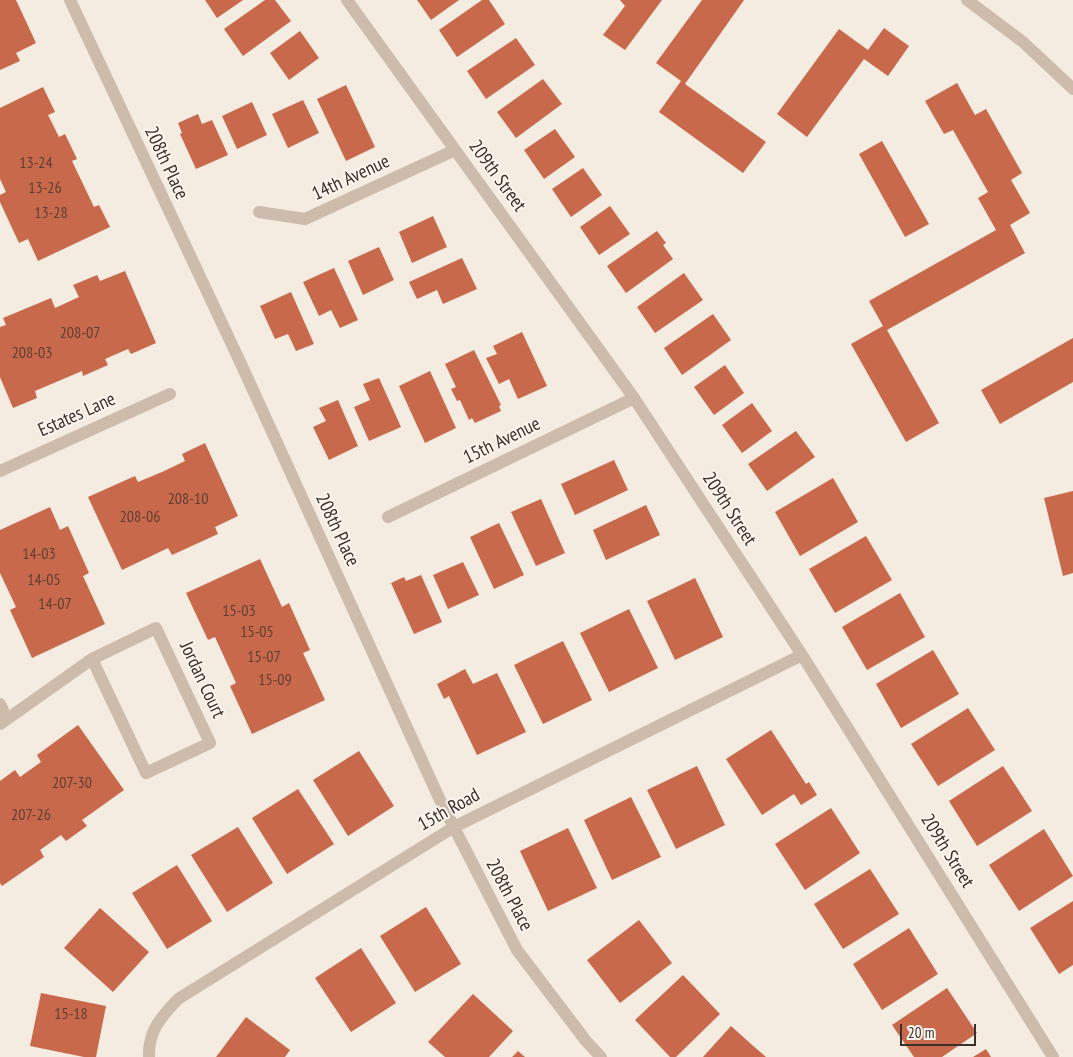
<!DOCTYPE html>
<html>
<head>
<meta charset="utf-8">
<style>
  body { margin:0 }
  #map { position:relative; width:1073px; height:1057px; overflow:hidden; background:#f4ebe1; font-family:"PT Sans Narrow",sans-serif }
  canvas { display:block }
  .scale { position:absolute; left:900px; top:1024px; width:76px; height:22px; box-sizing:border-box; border:2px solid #3b302b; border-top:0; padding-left:6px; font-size:15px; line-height:18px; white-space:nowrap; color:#3b302b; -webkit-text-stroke:4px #fbf5ee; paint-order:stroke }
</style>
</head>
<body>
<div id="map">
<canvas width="1073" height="1057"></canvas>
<div class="scale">20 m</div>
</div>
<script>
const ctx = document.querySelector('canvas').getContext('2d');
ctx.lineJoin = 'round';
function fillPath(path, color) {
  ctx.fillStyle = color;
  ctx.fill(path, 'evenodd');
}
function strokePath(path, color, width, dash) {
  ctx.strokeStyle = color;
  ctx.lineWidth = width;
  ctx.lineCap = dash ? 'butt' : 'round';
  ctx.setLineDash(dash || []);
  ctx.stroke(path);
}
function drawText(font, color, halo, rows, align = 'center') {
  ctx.font = font + ' "PT Sans Narrow",sans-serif';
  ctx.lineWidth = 4;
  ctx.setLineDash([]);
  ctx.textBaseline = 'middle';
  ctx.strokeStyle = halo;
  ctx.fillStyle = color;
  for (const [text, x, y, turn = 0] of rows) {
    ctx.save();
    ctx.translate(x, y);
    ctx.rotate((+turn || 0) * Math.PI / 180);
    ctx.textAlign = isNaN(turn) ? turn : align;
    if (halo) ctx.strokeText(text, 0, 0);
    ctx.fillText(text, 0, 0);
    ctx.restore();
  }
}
fillPath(new Path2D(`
  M 0,0 L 16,0 L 36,43 L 16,53 L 20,61 L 0,70 Z
  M 205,0 L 243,0 L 217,18 Z
  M 265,0 L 275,0 L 291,21 L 243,56 L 224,29 Z
  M 417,0 L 459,0 L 431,20 Z
  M 482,0 L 489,0 L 505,24 L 457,57 L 439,30 Z
  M 620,0 L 662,0 L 625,50 L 603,35 L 625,6 Z
  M 702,0 L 744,0 L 685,84 L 766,142 L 743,173 L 659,112 L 681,81 L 656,63 Z
  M 884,28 L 909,46 L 888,76 L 864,59 L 807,137 L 777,114 L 839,29 L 868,50 Z
  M 300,31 L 319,58 L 289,80 L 270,53 Z
  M 516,38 L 535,65 L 486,99 L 467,71 Z
  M 543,79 L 562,104 L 516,138 L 497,112 Z
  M 957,83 L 975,115 L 986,109 L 1022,173 L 1011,180 L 1030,213 L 1010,225 L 1025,253 L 887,330 L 939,423 L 906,442 L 851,344 L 883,326 L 869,301 L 996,230 L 978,198 L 988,192 L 953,130 L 944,134 L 925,101 Z
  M 346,85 L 375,147 L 346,161 L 317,99 Z
  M 43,87 L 55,112 L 48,115 L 59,137 L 65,134 L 77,159 L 72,161 L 94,207 L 99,205 L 110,227 L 38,261 L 28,239 L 19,243 L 0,202 L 0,195 L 6,192 L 0,179 L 0,108 Z
  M 303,100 L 319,133 L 288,148 L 272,114 Z
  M 252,102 L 267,135 L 237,149 L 222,116 Z
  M 198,114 L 202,124 L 212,120 L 228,155 L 196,169 L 180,134 L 182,133 L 178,123 Z
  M 555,129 L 575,157 L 544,179 L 524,150 Z
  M 882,141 L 929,224 L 905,237 L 859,154 Z
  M 583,168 L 602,195 L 571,217 L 552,189 Z
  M 610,206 L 630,234 L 599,255 L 580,227 Z
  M 433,216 L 447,247 L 412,263 L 399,232 Z
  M 657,231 L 666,243 L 663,245 L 673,259 L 626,293 L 607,266 Z
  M 379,247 L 394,280 L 363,295 L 348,261 Z
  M 462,258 L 477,289 L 443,304 L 437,290 L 417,299 L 409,282 Z
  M 334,268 L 358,320 L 340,328 L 331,310 L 319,316 L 303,282 Z
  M 125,271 L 156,343 L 131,354 L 128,349 L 105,359 L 108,365 L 83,376 L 82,371 L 35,391 L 37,398 L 13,408 L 0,377 L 0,327 L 6,325 L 3,318 L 51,298 L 55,308 L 79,297 L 73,285 L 97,275 L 100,281 Z
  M 684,273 L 703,300 L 655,333 L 637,307 Z
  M 291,292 L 314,344 L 296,351 L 288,334 L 275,339 L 260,306 Z
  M 713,314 L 731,340 L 682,375 L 664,348 Z
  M 522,332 L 547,386 L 518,399 L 509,379 L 499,384 L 486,358 L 497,354 L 493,346 Z
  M 1073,338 L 1073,382 L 1000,424 L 981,390 Z
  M 474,350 L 501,405 L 499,406 L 501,411 L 475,423 L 472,418 L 469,420 L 460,400 L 457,401 L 451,389 L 456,387 L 445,364 Z
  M 725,365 L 744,393 L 714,415 L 694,387 Z
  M 430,371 L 456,428 L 425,443 L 399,386 Z
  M 379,378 L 401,427 L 369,441 L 354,407 L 370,400 L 363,384 Z
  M 338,400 L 358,446 L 329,460 L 313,427 L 326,421 L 319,408 Z
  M 752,403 L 772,431 L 742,453 L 722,425 Z
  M 796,431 L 815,457 L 767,491 L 748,464 Z
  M 205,443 L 238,516 L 215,527 L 218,534 L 172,555 L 168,548 L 122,570 L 88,497 L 135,476 L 138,482 L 162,472 L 185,461 L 182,454 Z
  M 614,460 L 628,490 L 575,515 L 561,484 Z
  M 833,478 L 858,522 L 800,556 L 775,512 Z
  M 1073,491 L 1073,573 L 1063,576 L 1044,498 Z
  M 541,499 L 565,553 L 536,566 L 511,512 Z
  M 646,505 L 660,535 L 606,560 L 593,530 Z
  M 50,507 L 60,530 L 68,526 L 89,573 L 83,576 L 105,624 L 32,658 L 10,610 L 16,607 L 0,573 L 0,530 Z
  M 499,523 L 524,575 L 494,589 L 470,537 Z
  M 866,536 L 892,580 L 835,613 L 809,569 Z
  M 260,559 L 282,607 L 289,603 L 310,650 L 303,653 L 325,700 L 252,734 L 230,686 L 236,683 L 215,637 L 208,640 L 186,593 Z
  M 463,562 L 479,595 L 448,609 L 433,575 Z
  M 421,575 L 442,622 L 414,634 L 391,583 L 404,577 L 406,581 Z
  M 695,578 L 723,637 L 675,660 L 647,601 Z
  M 900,593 L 925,637 L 867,670 L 842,627 Z
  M 629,609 L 658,668 L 609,692 L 580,633 Z
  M 563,641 L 592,700 L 543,724 L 514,665 Z
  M 933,650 L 959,694 L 901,728 L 876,684 Z
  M 465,669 L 473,684 L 497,673 L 526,732 L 477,755 L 449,696 L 444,699 L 437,684 Z
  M 968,708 L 995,750 L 938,786 L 911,744 Z
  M 78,725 L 124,790 L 82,820 L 87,826 L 66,841 L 61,835 L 40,850 L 44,857 L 2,886 L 0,883 L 0,781 L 15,770 L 20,777 L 41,762 L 37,755 Z
  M 771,730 L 806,784 L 809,782 L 817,795 L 801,805 L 794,794 L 762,815 L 726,759 Z
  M 359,751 L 394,806 L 348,836 L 313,780 Z
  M 697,766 L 725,825 L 676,849 L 647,790 Z
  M 1003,766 L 1032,811 L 977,846 L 949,801 Z
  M 298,789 L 334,844 L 287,874 L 252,818 Z
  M 631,797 L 661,857 L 612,880 L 584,820 Z
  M 831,808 L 860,853 L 805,890 L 775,844 Z
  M 238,827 L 273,883 L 227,912 L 191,855 Z
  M 568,828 L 597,888 L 548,911 L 520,851 Z
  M 1044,829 L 1073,876 L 1019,911 L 989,865 Z
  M 177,865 L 212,921 L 167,949 L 132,893 Z
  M 870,869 L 899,914 L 843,949 L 814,904 Z
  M 1073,901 L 1073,965 L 1059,974 L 1030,928 Z
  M 426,907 L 461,964 L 415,992 L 380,936 Z
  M 100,908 L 149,952 L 113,992 L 64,948 Z
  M 639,920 L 672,963 L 620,1003 L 587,960 Z
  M 909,928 L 938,974 L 882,1010 L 853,964 Z
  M 361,948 L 396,1003 L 351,1032 L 315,978 Z
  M 683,975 L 720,1014 L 676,1057 L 670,1057 L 635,1020 Z
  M 947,988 L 977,1033 L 942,1057 L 914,1057 L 892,1025 Z
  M 41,993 L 106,1006 L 96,1057 L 84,1057 L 30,1046 Z
  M 473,994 L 513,1031 L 489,1057 L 445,1057 L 428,1042 Z
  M 246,1017 L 290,1050 L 285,1057 L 216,1057 Z
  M 731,1026 L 751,1044 L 766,1057 L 703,1057 Z
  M 986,1049 L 991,1057 L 973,1057 Z
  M 518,1051 L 525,1057 L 512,1057 Z`), '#c8694b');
strokePath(new Path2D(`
  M 70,0 L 242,366 L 440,800 L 517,950 L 586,1041 L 601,1057
  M 347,0 L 634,398 L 802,655 L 1053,1057
  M 967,0 L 1023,42 L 1073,89
  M 259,212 L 305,219 L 455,150
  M 0,471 L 170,394
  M 388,517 L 634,398
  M 0,704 L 7,719
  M 0,724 L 92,659 L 156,628 L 210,743 L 146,773 L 92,659
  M 149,1057 C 148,1031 161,1017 178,999 L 454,827 L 802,655`), '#cdbbac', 12);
drawText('16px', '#5e3e33', null, [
  ["13-24",36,163],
  ["13-26",45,188],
  ["13-28",51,213],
  ["208-07",80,333],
  ["208-03",32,353],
  ["208-10",188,499],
  ["208-06",140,517],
  ["14-03",39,554],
  ["14-05",44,580],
  ["14-07",55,604],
  ["15-03",239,611],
  ["15-05",257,632],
  ["15-07",264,657],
  ["15-09",275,680],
  ["207-30",72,783],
  ["207-26",31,815],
  ["15-18",71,1014]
]);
drawText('19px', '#3b302b', '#fbf5ee', [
  ["208th Place",166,163,65],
  ["209th Street",497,176,54],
  ["14th Avenue",351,178,-25],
  ["Estates Lane",77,415,-24],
  ["15th Avenue",502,441,-26],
  ["209th Street",729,509,57],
  ["208th Place",337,530,65],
  ["Jordan Court",202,680,65],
  ["15th Road",449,810,-29],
  ["209th Street",947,851,58],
  ["208th Place",509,895,62]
]);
</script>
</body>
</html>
